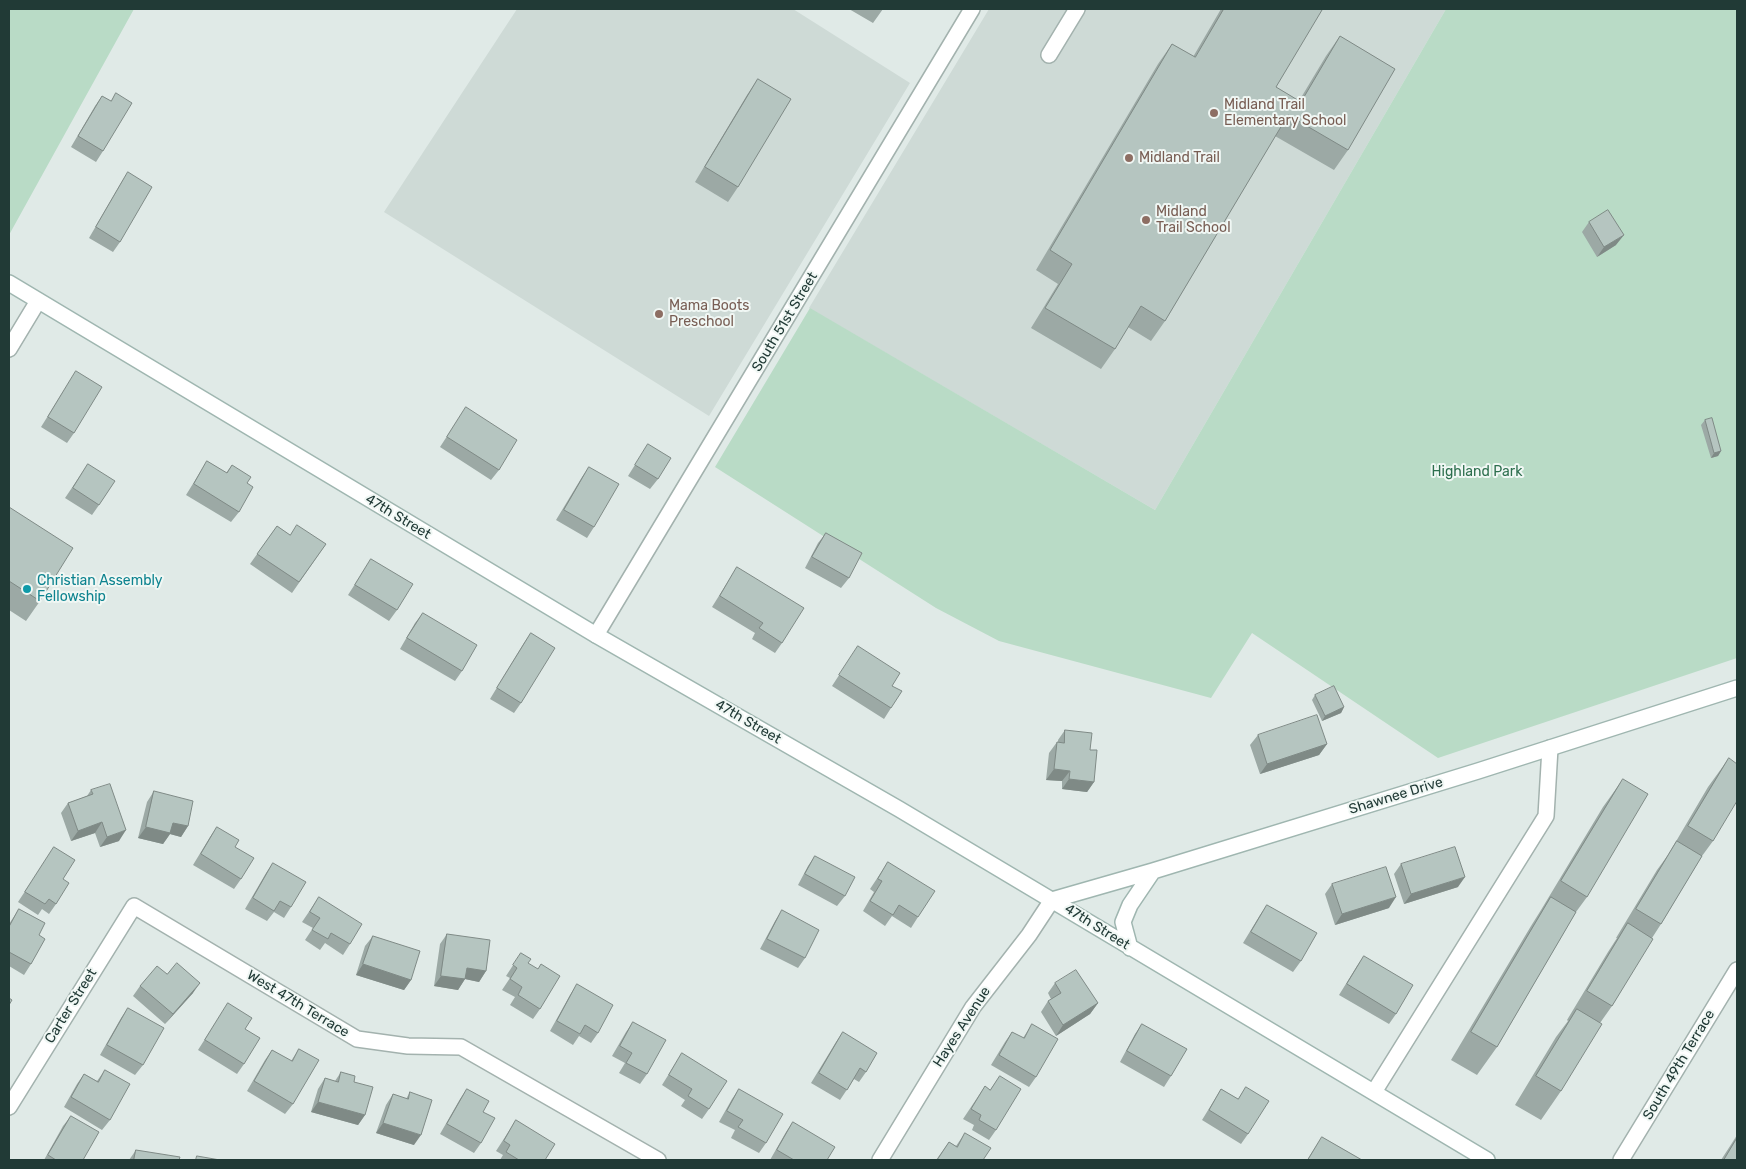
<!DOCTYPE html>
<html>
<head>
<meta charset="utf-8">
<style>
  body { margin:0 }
  #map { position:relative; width:1746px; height:1169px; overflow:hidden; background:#e0eae7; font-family:Rubik,sans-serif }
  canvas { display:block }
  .frame { position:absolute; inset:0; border:10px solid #213a36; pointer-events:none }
</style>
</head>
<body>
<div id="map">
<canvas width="1746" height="1169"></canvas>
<div class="frame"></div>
</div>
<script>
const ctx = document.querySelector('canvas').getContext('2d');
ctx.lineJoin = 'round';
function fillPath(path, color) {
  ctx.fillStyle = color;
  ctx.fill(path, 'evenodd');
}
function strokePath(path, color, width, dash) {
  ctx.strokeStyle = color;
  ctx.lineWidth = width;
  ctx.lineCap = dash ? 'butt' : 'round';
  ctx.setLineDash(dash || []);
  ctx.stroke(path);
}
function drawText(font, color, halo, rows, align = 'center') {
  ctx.font = font + ' Rubik,sans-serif';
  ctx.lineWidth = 4;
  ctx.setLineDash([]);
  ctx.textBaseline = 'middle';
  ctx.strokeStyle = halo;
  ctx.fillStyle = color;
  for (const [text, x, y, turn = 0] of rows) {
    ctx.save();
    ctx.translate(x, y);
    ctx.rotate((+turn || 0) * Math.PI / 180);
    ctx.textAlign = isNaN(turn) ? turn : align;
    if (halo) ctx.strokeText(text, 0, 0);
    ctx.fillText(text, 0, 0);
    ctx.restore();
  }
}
fillPath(new Path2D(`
  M 517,9 L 793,9 L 910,83 L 709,416 L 384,212 Z
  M 989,9 L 1446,9 L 1155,510 L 809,308 Z`), '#cedad6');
fillPath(new Path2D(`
  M 9,9 L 134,9 L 9,235 Z
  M 1446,9 L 1737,9 L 1737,658 L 1438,758 L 1252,633 L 1211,698 L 999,641 L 936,608 L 715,467 L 810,308 L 1155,510 Z`), '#b9dbc6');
const minor = new Path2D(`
  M 1049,55 L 1077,9
  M 596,635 L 972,9
  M 1374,1092 L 1546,816 L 1550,748
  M 9,1107 L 134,906 L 357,1039 L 408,1046 L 461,1047 L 658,1160
  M 880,1160 L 973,1007 L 1029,935 L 1052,900
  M 1621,1160 L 1737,970`);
const tertiary = new Path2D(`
  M 9,349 L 38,301`);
const secondary = new Path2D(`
  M 9,283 L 596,635 L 899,809 L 1487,1160
  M 1052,900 L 1153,871 L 1478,771 L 1737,688
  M 1130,948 L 1123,922 L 1130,905 L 1153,871`);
strokePath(minor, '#a3b2ae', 18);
strokePath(tertiary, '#a3b2ae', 18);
strokePath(secondary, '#9fb6b0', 18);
strokePath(minor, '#fff', 15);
strokePath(tertiary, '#fff', 15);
strokePath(secondary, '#fff', 15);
fillPath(new Path2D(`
  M 849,9 L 883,9 L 873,23 Z
  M 1221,9 L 1320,9 L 1276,87 L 1299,101 L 1326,56 L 1340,36 L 1348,150 L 1334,170 L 1275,136 L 1165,321 L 1151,341 L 1128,327 L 1115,349 L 1101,369 L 1031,328 L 1058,284 L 1036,270 L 1158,64 L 1172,44 L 1193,57 Z
  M 758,79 L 738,187 L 728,202 L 695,182 L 747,95 Z
  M 116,93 L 103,151 L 96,162 L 71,147 L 95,106 L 102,96 L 111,101 Z
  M 128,172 L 120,242 L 113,252 L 89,238 L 121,183 Z
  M 1589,222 L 1616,245 L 1597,257 L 1582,232 Z
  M 76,371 L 74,433 L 67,443 L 41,427 Z
  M 466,407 L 499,470 L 491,480 L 440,447 Z
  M 1705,420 L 1721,451 L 1718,456 L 1711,458 L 1701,425 Z
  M 648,444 L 658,479 L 650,489 L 628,476 Z
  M 207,461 L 226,473 L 232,465 L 239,512 L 231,522 L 186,495 Z
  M 88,464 L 99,505 L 92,515 L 65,498 Z
  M 589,467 L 594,527 L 587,538 L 556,520 L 582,477 Z
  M 9,507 L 40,601 L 26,621 L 9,610 Z
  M 277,526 L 290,535 L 326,544 L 292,593 L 250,564 Z
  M 826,533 L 849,578 L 841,588 L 805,568 L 818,543 Z
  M 371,559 L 397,610 L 389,621 L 348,595 Z
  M 737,567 L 782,643 L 775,653 L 752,639 L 755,633 L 712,607 Z
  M 423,613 L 462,671 L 455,681 L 400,649 L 415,623 Z
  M 531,633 L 521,703 L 514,713 L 490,699 L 524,643 Z
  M 858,646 L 892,686 L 891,708 L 884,719 L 832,686 Z
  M 1315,695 L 1344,707 L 1341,713 L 1322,721 L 1312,700 Z
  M 1065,730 L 1090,750 L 1094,782 L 1087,792 L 1062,789 L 1062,781 L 1046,780 L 1049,753 L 1057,742 L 1058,742 L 1058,740 Z
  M 1258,735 L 1327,744 L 1319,755 L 1260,774 L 1250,745 Z
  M 1729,758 L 1713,841 L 1702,856 L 1661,924 L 1652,938 L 1612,1006 L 1600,1023 L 1561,1091 L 1541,1120 L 1515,1105 L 1556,1037 L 1568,1021 L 1567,1020 L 1608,952 L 1617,938 L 1616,938 L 1657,870 L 1668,855 L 1708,787 Z
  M 1623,779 L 1587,897 L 1576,912 L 1497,1047 L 1477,1075 L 1451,1060 L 1531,926 L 1541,910 L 1603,807 Z
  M 91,790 L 119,841 L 100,847 L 95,833 L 71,841 L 61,813 L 68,803 L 87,796 Z
  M 154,791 L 188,826 L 181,837 L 170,834 L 163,844 L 138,838 L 147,802 Z
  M 217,827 L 235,847 L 241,879 L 234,889 L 193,865 L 210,837 Z
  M 54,847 L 63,879 L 56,904 L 49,914 L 42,909 L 38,915 L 18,902 Z
  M 815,856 L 845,896 L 837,906 L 798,885 L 808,866 Z
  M 888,862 L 918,917 L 911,928 L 892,916 L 885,926 L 863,911 L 874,892 L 870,889 Z
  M 273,863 L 291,907 L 284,918 L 274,912 L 267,921 L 245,909 L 266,873 Z
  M 1401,864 L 1458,887 L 1404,904 L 1394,874 Z
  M 1332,884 L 1389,908 L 1335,925 L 1325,894 Z
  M 319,897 L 350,944 L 343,955 L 325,943 L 320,950 L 305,940 L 313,928 L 302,922 Z
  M 1267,905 L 1301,961 L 1293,972 L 1243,943 L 1260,915 Z
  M 19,909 L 39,935 L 31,964 L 24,975 L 9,966 L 9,924 Z
  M 782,910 L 805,958 L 798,968 L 760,949 L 775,921 Z
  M 447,934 L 486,971 L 479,982 L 465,979 L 458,990 L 434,986 L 440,944 Z
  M 373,936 L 411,980 L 404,990 L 356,975 L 365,946 Z
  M 521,953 L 528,963 L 540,1009 L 533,1019 L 510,1005 L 515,997 L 502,990 L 510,978 L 506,976 Z
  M 1364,956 L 1396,1014 L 1389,1024 L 1339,995 L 1357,966 Z
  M 167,974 L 193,993 L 165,1024 L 133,996 L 140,986 Z
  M 1055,983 L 1098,1003 L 1090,1014 L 1056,1036 L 1041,1012 L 1048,1001 L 1051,999 L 1048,993 Z
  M 577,984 L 598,1033 L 591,1043 L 579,1036 L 573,1045 L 550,1031 L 570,995 Z
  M 228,1003 L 245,1029 L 244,1064 L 237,1074 L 198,1050 Z
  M 128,1008 L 143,1065 L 135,1075 L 100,1055 L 121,1018 Z
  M 633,1022 L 647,1074 L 640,1084 L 619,1073 L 625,1063 L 612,1056 L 626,1032 Z
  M 1032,1024 L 1036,1077 L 1029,1087 L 991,1065 L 1005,1042 L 1012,1032 L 1023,1038 Z
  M 1142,1024 L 1171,1076 L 1164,1087 L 1120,1062 L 1135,1034 Z
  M 843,1032 L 866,1072 L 859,1082 L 854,1079 L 840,1100 L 811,1083 L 836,1042 Z
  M 299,1049 L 293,1104 L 285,1114 L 247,1091 L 265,1060 L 272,1050 L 291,1061 Z
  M 682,1053 L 709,1109 L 702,1119 L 681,1106 L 685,1100 L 662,1085 Z
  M 105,1070 L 110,1120 L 102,1130 L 64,1107 L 77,1084 L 84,1074 L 97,1081 Z
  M 341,1072 L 354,1082 L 365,1115 L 358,1125 L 311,1112 L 318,1089 L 325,1078 L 335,1081 Z
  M 1000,1076 L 996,1130 L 989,1140 L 972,1130 L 974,1125 L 963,1119 L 985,1086 L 990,1090 Z
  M 1246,1087 L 1248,1134 L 1241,1144 L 1202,1120 L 1221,1089 L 1238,1099 Z
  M 467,1089 L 483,1112 L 481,1143 L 474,1153 L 440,1134 L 460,1099 Z
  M 739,1089 L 766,1143 L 759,1153 L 731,1138 L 735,1130 L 719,1122 L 732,1099 Z
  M 410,1092 L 414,1145 L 376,1133 L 386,1105 L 393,1094 L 406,1099 Z
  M 71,1116 L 83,1160 L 44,1160 L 63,1126 Z
  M 516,1120 L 545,1160 L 500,1160 L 503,1155 L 496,1151 Z
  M 793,1122 L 827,1160 L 770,1160 L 786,1132 Z
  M 965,1133 L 983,1160 L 936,1160 L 949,1142 L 956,1146 Z
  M 1737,1135 L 1737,1160 L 1721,1160 L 1732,1143 Z
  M 1322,1137 L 1362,1160 L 1307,1160 Z
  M 136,1150 L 179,1160 L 129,1160 Z`), '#9ca9a5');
fillPath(new Path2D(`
  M 1624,235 L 1616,245 L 1597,257 L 1604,247 Z
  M 1721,451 L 1718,456 L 1711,458 L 1714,453 Z
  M 1344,707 L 1341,713 L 1322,721 L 1325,716 Z
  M 1327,744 L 1319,755 L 1260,774 L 1267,764 Z
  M 1054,769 L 1070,771 L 1062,781 L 1046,780 Z
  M 1069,779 L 1094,782 L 1087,792 L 1062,789 Z
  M 102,822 L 95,833 L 71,841 L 78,831 Z
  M 173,823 L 188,826 L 181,837 L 170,834 L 163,844 L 138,838 L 146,827 Z
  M 126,830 L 119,841 L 100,847 L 107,837 Z
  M 1465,877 L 1458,887 L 1404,904 L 1411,894 Z
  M 1396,897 L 1389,908 L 1335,925 L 1342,914 Z
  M 363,964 L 411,980 L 404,990 L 356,975 Z
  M 467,968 L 486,971 L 479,982 L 465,979 L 458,990 L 434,986 L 441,976 Z
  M 200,983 L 193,993 L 165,1024 L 173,1014 Z
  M 1098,1003 L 1090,1014 L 1056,1036 L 1063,1025 Z
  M 318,1102 L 365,1115 L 358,1125 L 311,1112 Z
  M 383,1123 L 421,1135 L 414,1145 L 376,1133 Z`), '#7f8a86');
const building = new Path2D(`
  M 1224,9 L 1320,9 L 1322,10 L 1276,87 L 1301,102 L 1340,36 L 1395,69 L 1348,150 L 1288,115 L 1165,321 L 1141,306 L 1115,349 L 1045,308 L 1072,264 L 1050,250 L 1172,44 L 1195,57 Z
  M 758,79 L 791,99 L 738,187 L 705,167 Z
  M 116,93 L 132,103 L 103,151 L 78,136 L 102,96 L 111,101 Z
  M 128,172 L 152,187 L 120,242 L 96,227 Z
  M 1608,210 L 1624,235 L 1604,247 L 1589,222 Z
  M 76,371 L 102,387 L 74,433 L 48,417 Z
  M 466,407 L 517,440 L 499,470 L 447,437 Z
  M 1712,418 L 1721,451 L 1714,453 L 1705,420 Z
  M 648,444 L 671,458 L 658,479 L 635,465 Z
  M 207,461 L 227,473 L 232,465 L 251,477 L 247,483 L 253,487 L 239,512 L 194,484 Z
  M 88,464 L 115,481 L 99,505 L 73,488 Z
  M 589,467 L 619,484 L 594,527 L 564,510 Z
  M 9,507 L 73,548 L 40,601 L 9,581 Z
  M 297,525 L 326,544 L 299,582 L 257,554 L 277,526 L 290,535 Z
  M 826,533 L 862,553 L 849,578 L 812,557 Z
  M 371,559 L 413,584 L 397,610 L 355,585 Z
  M 737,567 L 804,608 L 782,643 L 759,628 L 763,623 L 720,596 Z
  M 423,613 L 477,645 L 462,671 L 407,638 Z
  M 531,633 L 555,648 L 521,703 L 497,688 Z
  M 858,646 L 900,673 L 892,686 L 902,691 L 891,708 L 839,675 Z
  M 1334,686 L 1344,707 L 1325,716 L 1315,695 Z
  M 1317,715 L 1327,744 L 1267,764 L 1258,735 Z
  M 1065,730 L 1092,733 L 1090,750 L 1097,750 L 1094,782 L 1069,779 L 1070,771 L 1054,769 L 1057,742 L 1064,743 Z
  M 1729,758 L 1737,764 L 1737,801 L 1713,841 L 1688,826 Z
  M 1623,779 L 1648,794 L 1587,897 L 1561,881 Z
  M 110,784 L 126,830 L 107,837 L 102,822 L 78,831 L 68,803 L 93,794 L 91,790 Z
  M 154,791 L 193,801 L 188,826 L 173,823 L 170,833 L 146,827 Z
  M 217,827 L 239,840 L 235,847 L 254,858 L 241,879 L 201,854 Z
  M 1677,841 L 1702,856 L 1661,924 L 1636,909 Z
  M 54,847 L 75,860 L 63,879 L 69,883 L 56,904 L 49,899 L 45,904 L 25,892 Z
  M 1455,847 L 1465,877 L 1411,894 L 1401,864 Z
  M 815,856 L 855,877 L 845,896 L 805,874 Z
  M 888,862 L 935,891 L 918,917 L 899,905 L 893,915 L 870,901 L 882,881 L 878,879 Z
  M 273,863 L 306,882 L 291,907 L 280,901 L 274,911 L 253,898 Z
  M 1386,867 L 1396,897 L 1342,914 L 1332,884 Z
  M 319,897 L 362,924 L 350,944 L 331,933 L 328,939 L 312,930 L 320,918 L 310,912 Z
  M 1551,897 L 1576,912 L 1497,1047 L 1471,1032 Z
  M 1267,905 L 1317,933 L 1301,961 L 1251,932 Z
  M 19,909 L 45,923 L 39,935 L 45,939 L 31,964 L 9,952 L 9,927 Z
  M 782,910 L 819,930 L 805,958 L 767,939 Z
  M 1628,923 L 1653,939 L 1612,1006 L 1587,991 Z
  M 447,934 L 490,940 L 486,971 L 467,968 L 465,979 L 441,976 Z
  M 373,936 L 420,951 L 411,980 L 363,964 Z
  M 521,953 L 531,959 L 528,963 L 538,969 L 541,964 L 560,976 L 540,1009 L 518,995 L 522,987 L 510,979 L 517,968 L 513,965 Z
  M 1364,956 L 1413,985 L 1396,1014 L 1347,984 Z
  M 177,963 L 200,983 L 173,1014 L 140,986 L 157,966 L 167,974 Z
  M 1076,970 L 1098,1003 L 1063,1025 L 1048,1001 L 1061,993 L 1055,983 Z
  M 577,984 L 613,1005 L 598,1033 L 585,1025 L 580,1034 L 557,1021 Z
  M 9,998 L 12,1000 L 9,1005 Z
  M 228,1003 L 252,1018 L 245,1029 L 260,1038 L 244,1064 L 205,1040 Z
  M 128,1008 L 164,1028 L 143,1065 L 107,1045 Z
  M 1577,1009 L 1602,1024 L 1561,1091 L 1536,1076 Z
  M 633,1022 L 666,1040 L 647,1074 L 626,1063 L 632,1053 L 620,1046 Z
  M 1032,1024 L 1058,1039 L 1036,1077 L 999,1055 L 1012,1032 L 1024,1038 Z
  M 1142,1024 L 1187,1049 L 1171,1076 L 1127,1051 Z
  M 843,1032 L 877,1053 L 866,1072 L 860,1068 L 847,1090 L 819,1073 Z
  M 299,1049 L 319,1060 L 293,1104 L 254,1081 L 272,1050 L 292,1061 Z
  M 682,1053 L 727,1081 L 709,1109 L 688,1096 L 692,1089 L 669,1075 Z
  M 105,1070 L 130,1084 L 110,1120 L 71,1097 L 84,1074 L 98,1082 Z
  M 341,1072 L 355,1076 L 354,1082 L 373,1087 L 365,1115 L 318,1102 L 325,1078 L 338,1082 Z
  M 1000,1076 L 1021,1089 L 996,1130 L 979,1120 L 981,1115 L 971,1109 L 985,1086 L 990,1090 Z
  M 1246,1087 L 1269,1101 L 1248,1134 L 1209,1110 L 1221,1089 L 1238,1099 Z
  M 467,1089 L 489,1101 L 483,1112 L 495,1118 L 481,1143 L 447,1124 Z
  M 739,1089 L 783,1114 L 766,1143 L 738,1127 L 743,1120 L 727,1111 Z
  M 410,1092 L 432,1100 L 421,1135 L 383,1123 L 393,1094 L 408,1099 Z
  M 71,1116 L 99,1132 L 83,1160 L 56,1160 L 48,1155 Z
  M 516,1120 L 555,1144 L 545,1160 L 519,1160 L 506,1152 L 510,1145 L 504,1141 Z
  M 793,1122 L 835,1147 L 827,1160 L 794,1160 L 777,1150 Z
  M 965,1133 L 991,1148 L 983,1160 L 937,1160 L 949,1142 L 957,1147 Z
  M 1322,1137 L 1362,1160 L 1308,1160 Z
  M 1737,1138 L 1737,1160 L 1724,1160 Z
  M 136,1150 L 180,1157 L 179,1160 L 134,1160 Z
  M 197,1156 L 220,1160 L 196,1160 Z`);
fillPath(building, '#b5c5c0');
strokePath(building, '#7f8a86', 1);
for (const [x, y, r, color] of [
  [1214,113,5,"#8d6e63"],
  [1129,158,5,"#8d6e63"],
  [1146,220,5,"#8d6e63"],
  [659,314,5,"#8d6e63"],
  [27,589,5,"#0f9aa8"]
]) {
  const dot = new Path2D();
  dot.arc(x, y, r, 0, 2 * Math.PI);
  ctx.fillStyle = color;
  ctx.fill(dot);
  strokePath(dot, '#f0f7f4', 2);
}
drawText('14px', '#785e54', '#f0f7f4', [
  ["Midland Trail",1224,105],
  ["Elementary School",1224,121],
  ["Midland Trail",1139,158],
  ["Midland",1156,212],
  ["Trail School",1156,228],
  ["Mama Boots",669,306],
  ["Preschool",669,322]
], 'left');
drawText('14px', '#213a36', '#f0f7f4', [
  ["South 51st Street",785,322,-59],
  ["47th Street",398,517,31],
  ["47th Street",748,722,30],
  ["Shawnee Drive",1396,796,-17],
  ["47th Street",1097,927,32],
  ["West 47th Terrace",298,1004,31],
  ["Carter Street",71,1006,-58],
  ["Hayes Avenue",962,1027,-57],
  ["South 49th Terrace",1679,1065,-59]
]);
drawText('14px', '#2d6f4e', '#f0f7f4', [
  ["Highland Park",1477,472]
]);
drawText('14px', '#0d838f', '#f0f7f4', [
  ["Christian Assembly",37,581],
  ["Fellowship",37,597]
], 'left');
</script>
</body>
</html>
